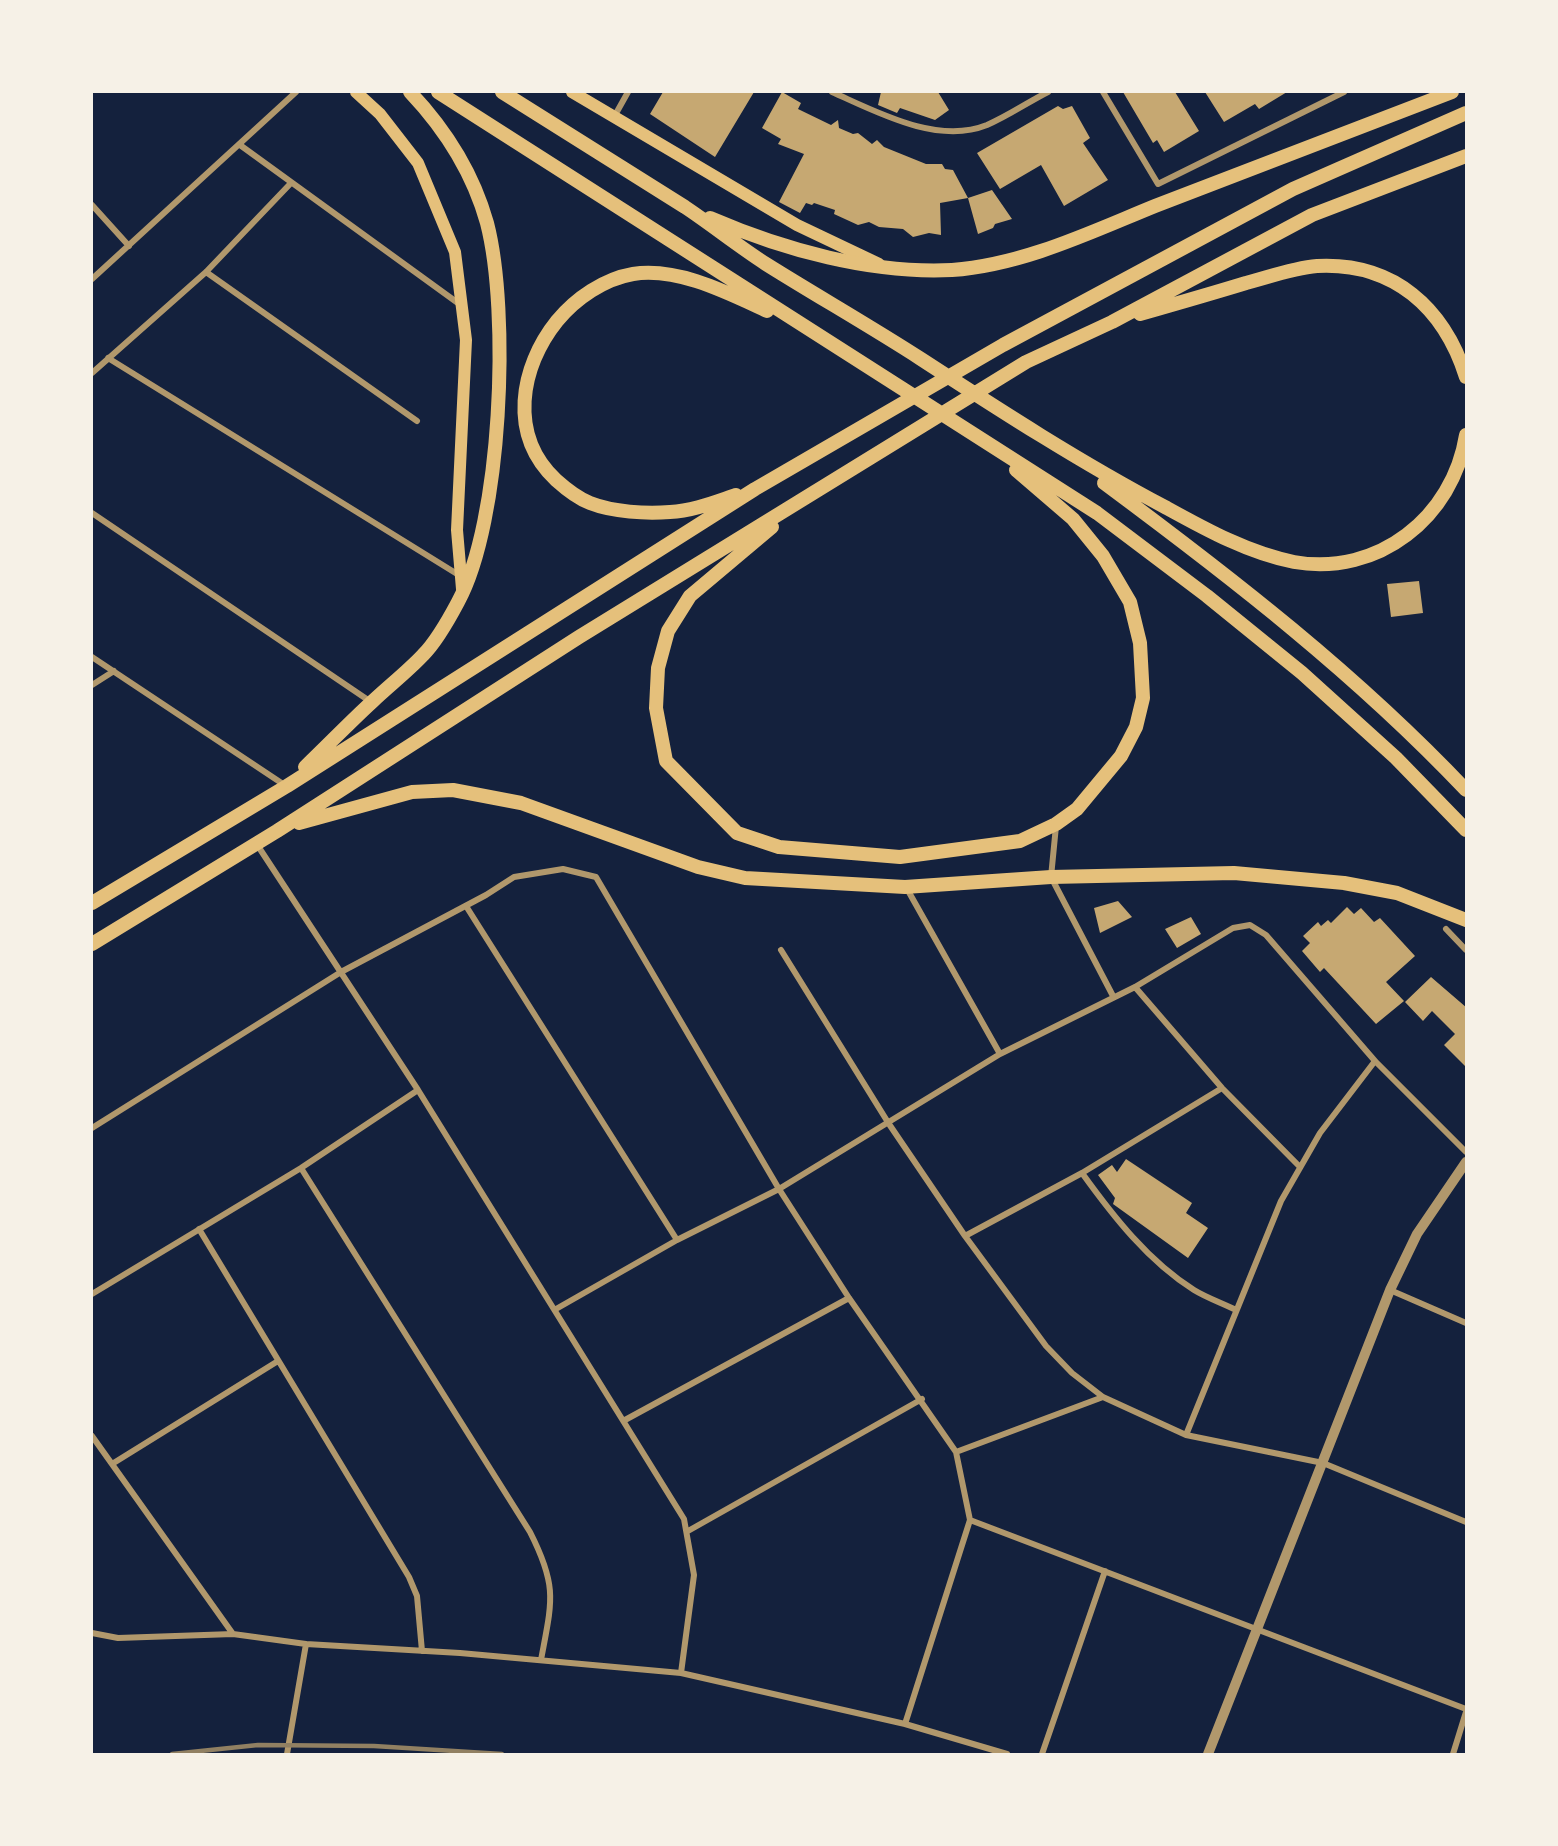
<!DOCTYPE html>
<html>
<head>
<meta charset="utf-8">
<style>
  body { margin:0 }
  #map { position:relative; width:1558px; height:1846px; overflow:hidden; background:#14213d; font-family:Bitter,serif }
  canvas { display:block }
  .frame { position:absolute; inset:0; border:93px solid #f6f1e7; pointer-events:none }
</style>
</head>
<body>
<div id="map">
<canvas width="1558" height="1846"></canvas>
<div class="frame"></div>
</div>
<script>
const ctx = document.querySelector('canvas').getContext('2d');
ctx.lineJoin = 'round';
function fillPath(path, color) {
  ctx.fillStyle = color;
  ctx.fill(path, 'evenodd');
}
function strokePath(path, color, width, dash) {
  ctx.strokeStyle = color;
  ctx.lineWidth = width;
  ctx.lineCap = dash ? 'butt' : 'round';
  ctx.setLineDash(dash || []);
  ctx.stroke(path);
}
fillPath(new Path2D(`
  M 663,92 L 754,92 L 715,157 L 650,114 Z
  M 782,92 L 801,103 L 798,109 L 831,125 L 838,120 L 839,128 L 853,134 L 858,133 L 872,144 L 877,140 L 884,147 L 926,164 L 942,164 L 945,169 L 953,170 L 968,198 L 940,203 L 941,235 L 929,233 L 913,237 L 903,229 L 879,227 L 869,222 L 858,225 L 834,214 L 835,210 L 814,203 L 812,205 L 806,203 L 800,213 L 779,202 L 804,154 L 778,144 L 781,139 L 762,128 Z
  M 881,92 L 938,92 L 949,110 L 935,120 L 900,108 L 897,113 L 878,105 Z
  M 1123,92 L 1175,92 L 1199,131 L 1164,152 L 1157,140 L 1153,143 Z
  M 1205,92 L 1287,92 L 1259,109 L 1255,104 L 1224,122 Z
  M 1058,106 L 1063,109 L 1072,106 L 1090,138 L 1083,143 L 1108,180 L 1064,206 L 1041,165 L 1000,189 L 977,153 Z
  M 992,190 L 1012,219 L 995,224 L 993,228 L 978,234 L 968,198 Z
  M 1419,581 L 1423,613 L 1391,617 L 1387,584 Z
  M 1118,901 L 1132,917 L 1100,933 L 1094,908 Z
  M 1347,907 L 1354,914 L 1361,908 L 1374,922 L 1380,918 L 1415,956 L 1386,982 L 1404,1001 L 1376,1024 L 1324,968 L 1320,972 L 1302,951 L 1310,943 L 1303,936 L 1318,922 L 1321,926 L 1328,920 L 1331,923 Z
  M 1191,917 L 1201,934 L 1177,948 L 1165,929 Z
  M 1431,977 L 1467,1008 L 1467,1068 L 1444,1045 L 1455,1034 L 1432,1011 L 1423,1021 L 1405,1002 Z
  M 1126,1159 L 1192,1203 L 1186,1213 L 1208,1228 L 1188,1258 L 1113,1204 L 1115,1198 L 1098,1175 L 1112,1165 L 1117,1172 Z`), '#c6a872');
strokePath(new Path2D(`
  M 832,92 C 877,112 937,145 987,125 C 1008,116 1028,102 1048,92
  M 1103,92 L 1158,184 L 1344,92
  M 614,117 L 628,92
  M 240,145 L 462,306
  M 92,205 L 129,246
  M 206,272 L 417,421
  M 92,279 L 296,92
  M 108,358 L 462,577
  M 92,373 L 206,272 L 291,183
  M 92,513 L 371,702
  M 92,657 L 286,786
  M 92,685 L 114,671
  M 1056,826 L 1051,877 L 1113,996
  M 256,843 L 418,1090 L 684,1519 L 694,1575 L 681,1673
  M 906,887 L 1000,1054
  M 466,906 L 677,1240
  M 1446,929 L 1466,950
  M 781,950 L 889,1124 L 965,1236 L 1046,1346 L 1072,1373 L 1103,1397 L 1186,1435 L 1323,1463 L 1466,1522
  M 1135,987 L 1222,1088 L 1300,1167
  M 92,1128 L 341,972 L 486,895 L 514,877 L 563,869 L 596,877 L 779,1189 L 849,1298 L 956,1452 L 970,1520 L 905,1724
  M 301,1168 L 530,1532 C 558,1587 552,1601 541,1660
  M 1082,1173 C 1113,1216 1148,1261 1194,1290 C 1207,1298 1222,1303 1236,1310
  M 199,1229 L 409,1577 L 417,1596 L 422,1651
  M 965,1236 L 1082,1173 L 1222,1088
  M 1390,1290 L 1466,1323
  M 92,1294 L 301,1168 L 418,1090
  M 556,1309 L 677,1240 L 779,1189 L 1000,1054 L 1135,987 L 1233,928 L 1250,925 L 1266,935 L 1375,1061 L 1466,1152
  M 625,1420 L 849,1298
  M 1186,1435 L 1281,1201 L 1320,1133 L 1375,1061
  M 92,1436 L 233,1634
  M 956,1452 L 1103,1397
  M 112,1464 L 278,1361
  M 970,1520 L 1466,1709
  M 688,1531 L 922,1399
  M 92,1633 L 118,1638 L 233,1634 L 306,1644 L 460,1653 L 681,1673 L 905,1724 L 1007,1754
  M 287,1754 L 306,1644
  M 1042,1754 L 1105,1571
  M 1453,1754 L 1466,1712`), '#b1986c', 6);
strokePath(new Path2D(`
  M 1208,1754 L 1390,1290 L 1417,1234 L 1466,1162`), '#b1986c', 10);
strokePath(new Path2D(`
  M 356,92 L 380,114 L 418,163 L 455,252 L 466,340 L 457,530 L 462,589
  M 572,92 L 797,225 L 879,264`), '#e5c07b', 12);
strokePath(new Path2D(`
  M 438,92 L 1097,513 L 1207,596 L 1302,673 L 1396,758 L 1466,830
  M 502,92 C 563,130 624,168 685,207 C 712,225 738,246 766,264 C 817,296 870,326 921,359 C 1001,411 1080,462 1165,507 C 1205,529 1248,553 1294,562 C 1378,577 1453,517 1466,435
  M 710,218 C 784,250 871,274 952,270 C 1023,265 1091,232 1155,206 C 1254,168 1353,130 1452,92
  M 1140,314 C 1175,304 1210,294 1246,283 C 1269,277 1293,268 1317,266 C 1394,262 1444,308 1466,377
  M 1104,483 C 1232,578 1356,674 1466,790
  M 736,495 C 715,502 693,511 670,512 C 646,514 613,512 590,503 C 577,498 566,489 556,480 C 508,435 520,367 557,321 C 576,298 604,279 633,274 C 678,267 728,293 767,311
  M 772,527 L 690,596 L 668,631 L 658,668 L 656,708 L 666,761 L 737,833 L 779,847 L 900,857 L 1020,841 L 1056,824 L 1077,809 L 1121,756 L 1136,727 L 1143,698 L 1140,643 L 1130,602 L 1103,556 L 1073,519 L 1016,470
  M 305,767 C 328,745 350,722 373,701 C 390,685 408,671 423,655 C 437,641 449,619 458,602 C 502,521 510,312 487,223 C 473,173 445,129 410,92
  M 299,823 L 412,792 L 453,790 L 521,803 L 698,867 L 745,878 L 905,887 L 1051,877 L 1234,873 L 1344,883 L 1397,893 L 1466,920
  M 92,903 L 287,786 L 755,489 L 1003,345 L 1293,189 L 1466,113
  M 92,944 L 277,831 L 579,637 L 1026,362 L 1112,322 L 1312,215 L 1466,156`), '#e5c07b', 14);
strokePath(new Path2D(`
  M 172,1754 L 258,1745 L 374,1746 L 502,1754`), '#918062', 4.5);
</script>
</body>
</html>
